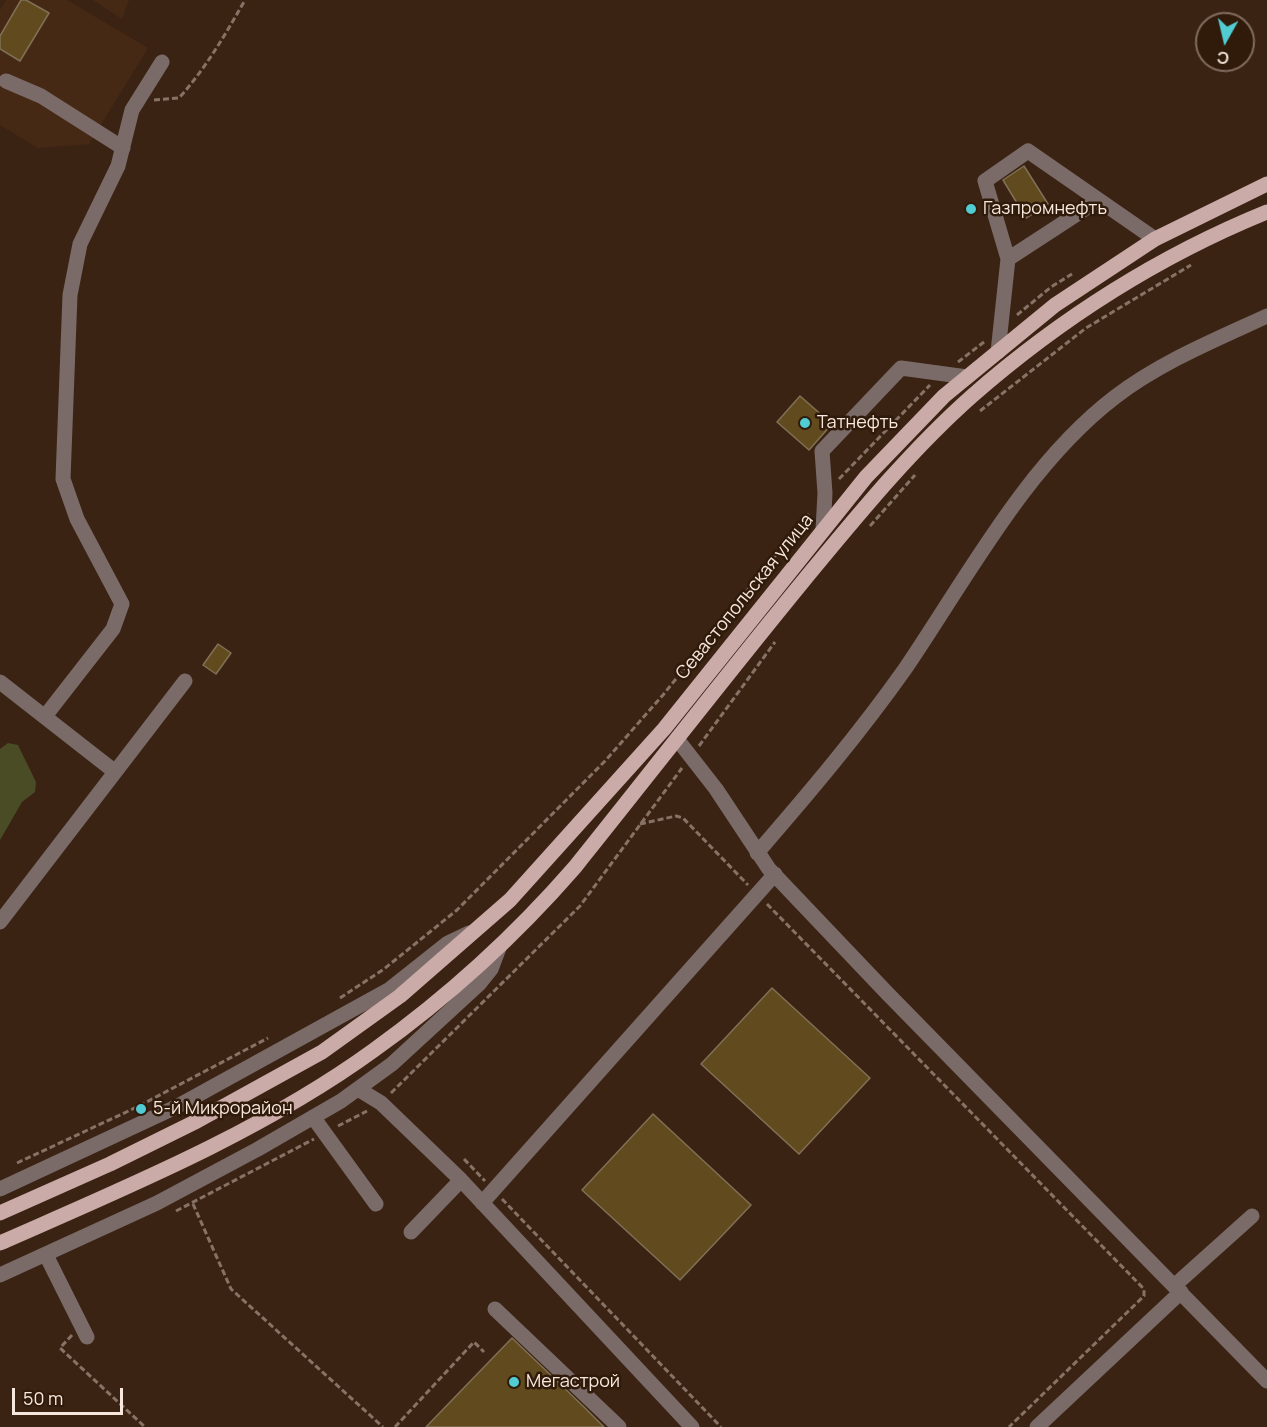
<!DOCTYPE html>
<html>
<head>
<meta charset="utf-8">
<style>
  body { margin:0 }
  #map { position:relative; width:1267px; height:1427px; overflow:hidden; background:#3b2314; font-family:Manrope,sans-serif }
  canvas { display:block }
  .north { position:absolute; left:1195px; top:12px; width:60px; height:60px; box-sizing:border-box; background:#301a0a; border:2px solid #806c5e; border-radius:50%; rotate:188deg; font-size:16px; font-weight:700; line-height:24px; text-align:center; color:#f7e7dd }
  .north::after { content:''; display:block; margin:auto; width:21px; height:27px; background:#51ccd3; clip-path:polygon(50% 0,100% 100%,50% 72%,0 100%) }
  .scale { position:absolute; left:12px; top:1388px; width:111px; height:27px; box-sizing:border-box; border:3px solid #f7e7dd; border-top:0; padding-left:8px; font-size:18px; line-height:21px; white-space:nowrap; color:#f7e7dd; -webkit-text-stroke:4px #301a0a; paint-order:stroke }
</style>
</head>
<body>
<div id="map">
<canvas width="1267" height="1427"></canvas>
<div class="north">С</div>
<div class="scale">50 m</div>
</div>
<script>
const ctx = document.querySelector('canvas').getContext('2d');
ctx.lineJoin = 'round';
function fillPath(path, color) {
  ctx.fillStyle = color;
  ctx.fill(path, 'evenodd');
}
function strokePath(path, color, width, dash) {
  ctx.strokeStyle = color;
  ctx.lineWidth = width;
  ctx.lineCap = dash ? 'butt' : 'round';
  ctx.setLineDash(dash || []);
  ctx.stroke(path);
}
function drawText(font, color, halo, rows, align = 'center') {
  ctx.font = font + ' Manrope,sans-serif';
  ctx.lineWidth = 5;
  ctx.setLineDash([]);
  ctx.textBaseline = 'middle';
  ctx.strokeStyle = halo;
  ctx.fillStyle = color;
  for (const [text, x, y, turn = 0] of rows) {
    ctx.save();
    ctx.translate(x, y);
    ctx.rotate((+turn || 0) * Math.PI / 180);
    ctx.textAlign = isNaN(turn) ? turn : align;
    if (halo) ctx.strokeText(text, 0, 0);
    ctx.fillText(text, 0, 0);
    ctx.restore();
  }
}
fillPath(new Path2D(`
  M 6,0 L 67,0 L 148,48 L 89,144 L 38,148 L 0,125 L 0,10 Z
  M 93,0 L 129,0 L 122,19 Z`), '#462915');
fillPath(new Path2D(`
  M 8,743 L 18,745 L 36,782 L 35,792 L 22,802 L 0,840 L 0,749 Z`), '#494c25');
const building = new Path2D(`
  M 21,0 L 26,0 L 49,13 L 20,61 L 0,49 L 0,36 Z
  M 1024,166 L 1048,204 L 1026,218 L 1003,180 Z
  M 800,396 L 832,424 L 809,450 L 777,422 Z
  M 218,644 L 231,653 L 216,674 L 203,665 Z
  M 772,988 L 870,1078 L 799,1154 L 701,1064 Z
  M 653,1114 L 751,1205 L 680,1280 L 582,1190 Z
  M 512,1338 L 583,1406 L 604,1427 L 426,1427 Z`);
fillPath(building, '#604a1e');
strokePath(building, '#807156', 1.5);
strokePath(new Path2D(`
  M 154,100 L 179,98 C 206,68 225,35 245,0
  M 1017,315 L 1051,287 L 1072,274
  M 958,362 L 984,342
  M 980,411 L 1086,328 L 1191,265
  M 839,479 L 930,385
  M 870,526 L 915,475
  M 699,746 L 775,642
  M 640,824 L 676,816 L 683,818 L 748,885
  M 767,904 L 1144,1289 L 1144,1296 L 1009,1427
  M 340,998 L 384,969 L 457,910 L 605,761 L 663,695 L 809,514
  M 391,1093 L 580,906 L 682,768
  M 338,1126 L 367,1111
  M 464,1159 L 485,1181
  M 17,1163 L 137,1107 L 268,1038
  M 502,1199 L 721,1427
  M 193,1204 L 231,1289 L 383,1427
  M 176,1211 L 314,1139
  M 72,1335 L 60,1348 L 145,1427
  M 395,1427 L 474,1342 L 484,1352`), '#877366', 3, [6, 3]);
strokePath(new Path2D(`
  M 6,81 L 41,96 L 123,148
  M 1008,259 L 1097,201
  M 998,352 L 1008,259 L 985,181 L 1028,151 L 1155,239
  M 823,530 L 825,493 L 822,451 L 901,368 L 967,377
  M 0,682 L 114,771
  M 46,715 L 113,629 L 122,604 L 77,519 L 63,479 L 70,295 L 80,244 L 118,166 L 132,110 L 162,62
  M 677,739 L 716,789 L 769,869 L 887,993 L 1267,1381
  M 757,853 C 809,793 859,734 905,669 C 967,578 1026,465 1115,397 C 1161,362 1215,340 1267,316
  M 0,922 L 185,681
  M 358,1089 L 381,1103 L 461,1180 L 692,1427
  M 313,1117 L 376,1204
  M 0,1189 L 176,1107 L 390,989 L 448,943 L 469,933
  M 482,1203 L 775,874
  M 411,1232 L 461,1180
  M 46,1255 L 87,1337
  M 0,1275 L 157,1203 L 258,1149 L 341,1101 L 392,1064 L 479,984 L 491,969 L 499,948
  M 1174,1286 L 1252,1216
  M 495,1309 L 619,1427
  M 1037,1427 L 1181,1292`), '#7a6b69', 15);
strokePath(new Path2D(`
  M 0,1213 L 110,1164 L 197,1121 L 322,1052 L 400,996 L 510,900 L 664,729 L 866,477 L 944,396 L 1055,305 L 1155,239 L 1267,184
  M 0,1243 C 127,1187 261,1132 374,1050 C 448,997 515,936 575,867 C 652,771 727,674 805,579 C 858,515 910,451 972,396 C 1060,319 1159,256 1267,212`), '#cbaba8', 15);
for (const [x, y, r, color] of [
  [971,209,6,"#51ccd3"],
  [805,423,6,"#51ccd3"],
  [141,1109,6,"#51ccd3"],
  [514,1382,6,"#51ccd3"]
]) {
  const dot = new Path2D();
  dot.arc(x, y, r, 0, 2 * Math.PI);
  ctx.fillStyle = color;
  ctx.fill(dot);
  strokePath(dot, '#301a0a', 2);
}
drawText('18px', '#f7e7dd', '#301a0a', [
  ["Газпромнефть",983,209],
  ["Татнефть",817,423],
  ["5-й Микрорайон",153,1109],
  ["Мегастрой",526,1382]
], 'left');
drawText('18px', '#f7e7dd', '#301a0a', [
  ["Севастопольская улица",745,597,-51]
]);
</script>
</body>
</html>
